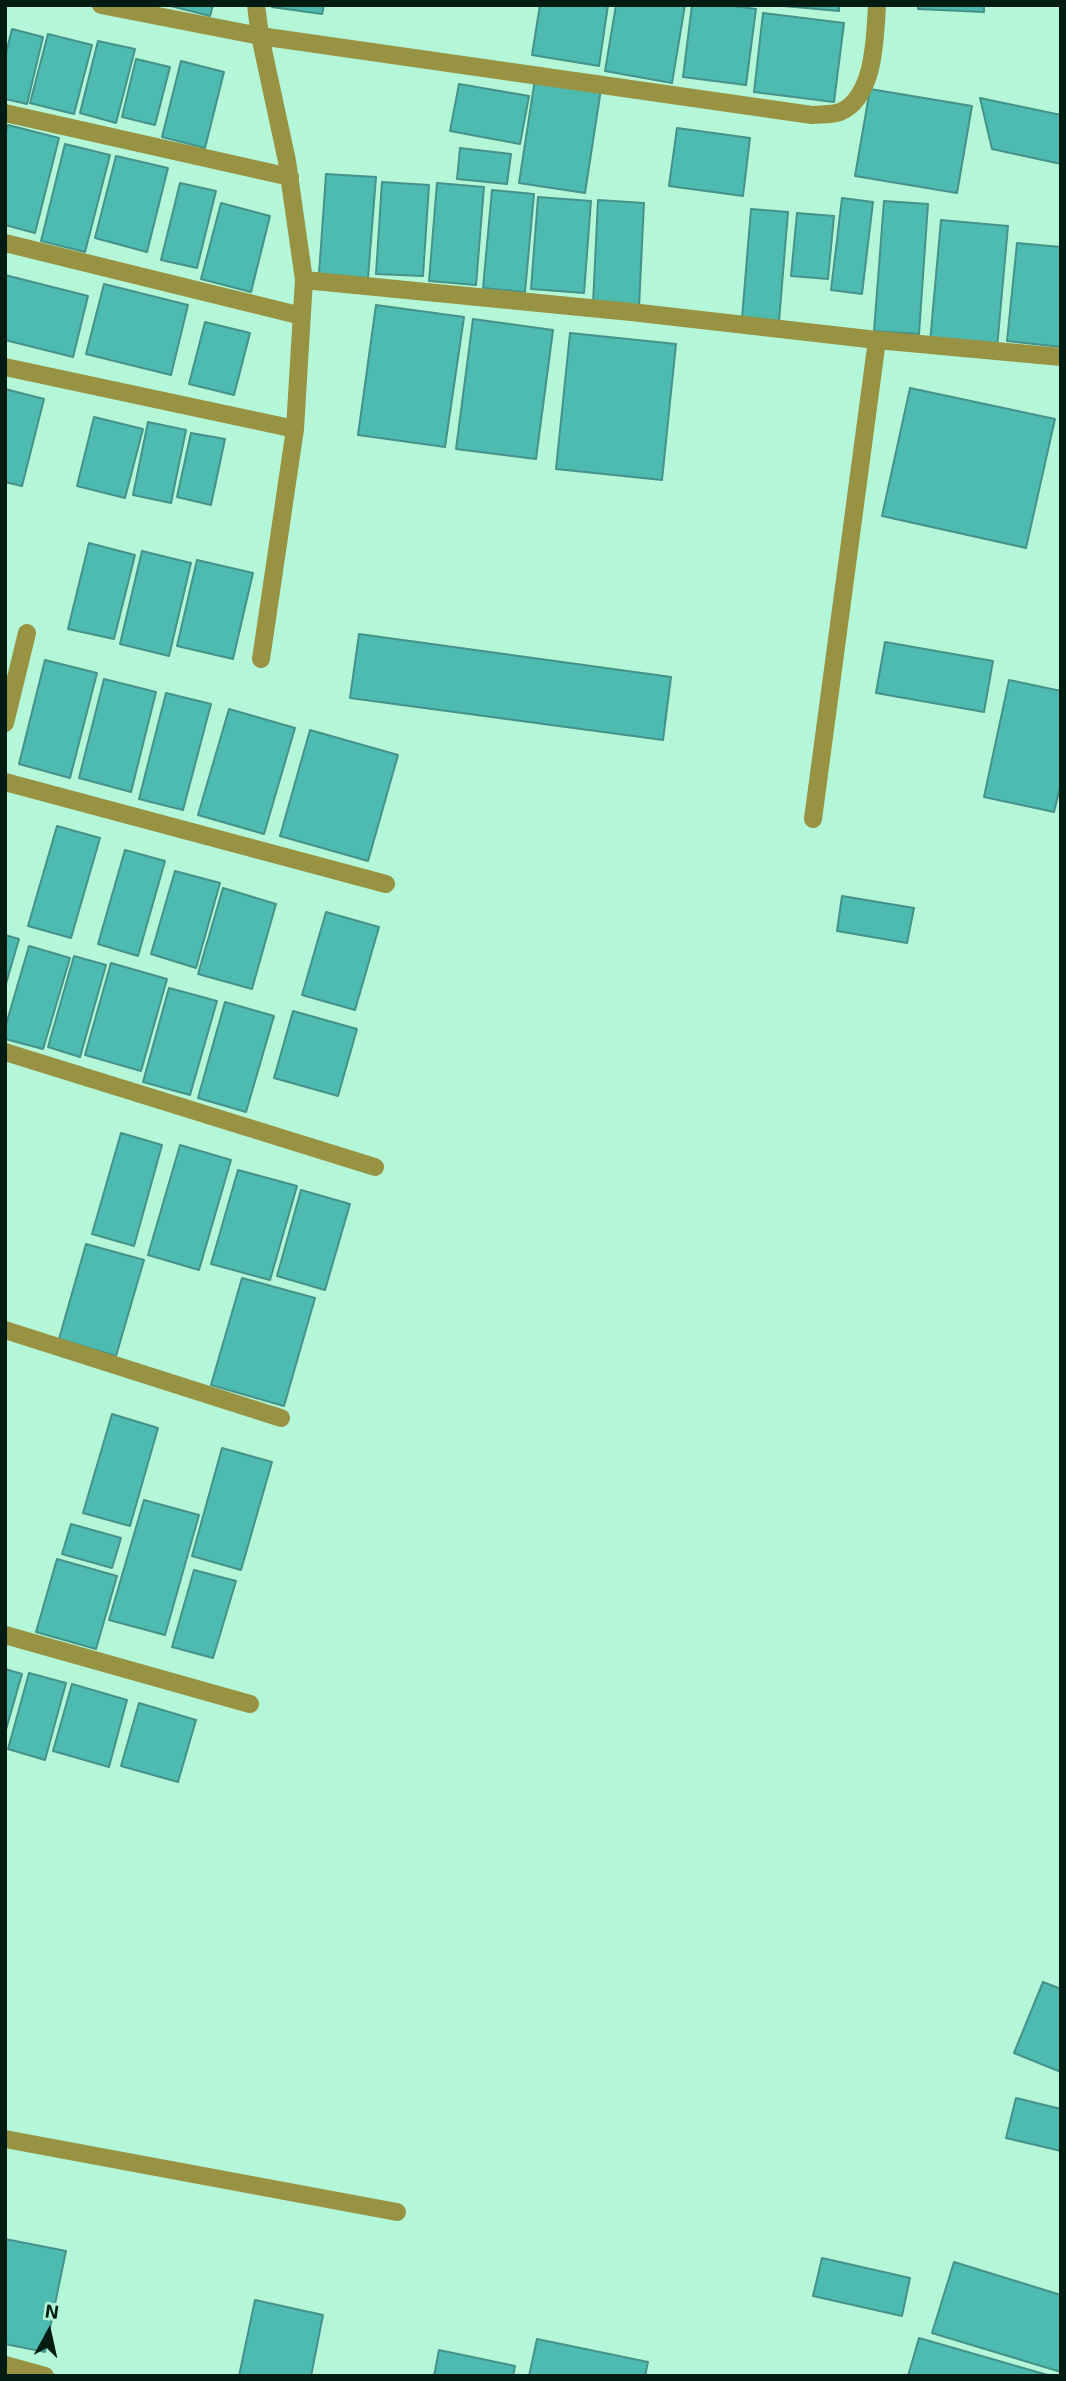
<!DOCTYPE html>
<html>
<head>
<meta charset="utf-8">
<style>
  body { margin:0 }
  #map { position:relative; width:1066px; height:2381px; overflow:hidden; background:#b4f6d8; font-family:"Exo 2",sans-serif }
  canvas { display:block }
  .frame { position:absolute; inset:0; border:7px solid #021c12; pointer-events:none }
  .north { position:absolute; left:14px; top:2297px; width:70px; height:70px; -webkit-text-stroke:5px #b4f6d8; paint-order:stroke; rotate:8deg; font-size:19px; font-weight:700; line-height:28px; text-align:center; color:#021c12 }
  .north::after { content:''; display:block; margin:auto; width:24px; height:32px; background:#021c12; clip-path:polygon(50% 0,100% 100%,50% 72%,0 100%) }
</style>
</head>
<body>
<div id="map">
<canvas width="1066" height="2381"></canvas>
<div class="frame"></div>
<div class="north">N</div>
</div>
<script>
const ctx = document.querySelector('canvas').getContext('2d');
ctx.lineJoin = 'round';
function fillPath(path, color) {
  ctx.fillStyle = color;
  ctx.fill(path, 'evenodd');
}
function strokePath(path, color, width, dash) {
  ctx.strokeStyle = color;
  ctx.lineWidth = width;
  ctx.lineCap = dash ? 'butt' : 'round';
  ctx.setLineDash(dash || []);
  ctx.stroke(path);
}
const building = new Path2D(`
  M 167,5 L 213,5 L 210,16 Z
  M 271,5 L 324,5 L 322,14 L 272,7 Z
  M 540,5 L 608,5 L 599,66 L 532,55 Z
  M 616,5 L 685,5 L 672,83 L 605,71 Z
  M 692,5 L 725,5 L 756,9 L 746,85 L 683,77 Z
  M 773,5 L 839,5 L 839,11 Z
  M 918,5 L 984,5 L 984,12 L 918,9 Z
  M 763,13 L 844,23 L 834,102 L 754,92 Z
  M 12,29 L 43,37 L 27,104 L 5,99 L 5,57 Z
  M 48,34 L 92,45 L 74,114 L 30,103 Z
  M 98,41 L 135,49 L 116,123 L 80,113 Z
  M 136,59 L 170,67 L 155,125 L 122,117 Z
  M 181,61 L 224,72 L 205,148 L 162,137 Z
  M 535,79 L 601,89 L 585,193 L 519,183 Z
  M 459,84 L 529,96 L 520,144 L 450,131 Z
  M 870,89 L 972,106 L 957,193 L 855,176 Z
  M 980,98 L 1061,115 L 1061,164 L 992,149 Z
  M 8,125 L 59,138 L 35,233 L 5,225 L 5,134 Z
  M 677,128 L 750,138 L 743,196 L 669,186 Z
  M 65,144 L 110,155 L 85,252 L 41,241 Z
  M 460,148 L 511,154 L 507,184 L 457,179 Z
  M 116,156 L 168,168 L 147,252 L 95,238 Z
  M 326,174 L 376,177 L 368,278 L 319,274 Z
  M 382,182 L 429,185 L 423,276 L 376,274 Z
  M 180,183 L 216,191 L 197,268 L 161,260 Z
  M 437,183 L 484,187 L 476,285 L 429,281 Z
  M 492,190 L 534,194 L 525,292 L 483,288 Z
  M 538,197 L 591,201 L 584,293 L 531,289 Z
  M 842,198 L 873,202 L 862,294 L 831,290 Z
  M 598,200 L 644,203 L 639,307 L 593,304 Z
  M 884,201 L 928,204 L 919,334 L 874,331 Z
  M 221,203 L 270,216 L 251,292 L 201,279 Z
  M 751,209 L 788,212 L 779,321 L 742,318 Z
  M 797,213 L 834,216 L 828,279 L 791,276 Z
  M 941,220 L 1008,226 L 997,348 L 930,342 Z
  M 1017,243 L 1061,247 L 1061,347 L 1007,341 Z
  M 5,275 L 88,296 L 73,357 L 5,340 Z
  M 104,284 L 188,305 L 171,375 L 86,354 Z
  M 376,305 L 464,317 L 445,447 L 358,435 Z
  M 473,319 L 553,330 L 536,459 L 456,449 Z
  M 205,322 L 250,333 L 234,395 L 189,384 Z
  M 570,333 L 676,344 L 662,480 L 556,469 Z
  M 910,388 L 1055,419 L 1026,548 L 882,516 Z
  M 5,389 L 44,399 L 22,486 L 5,482 Z
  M 94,417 L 143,429 L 125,498 L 77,486 Z
  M 148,422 L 186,430 L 171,503 L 133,495 Z
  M 191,433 L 225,439 L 211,505 L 177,497 Z
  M 89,543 L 135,555 L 114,639 L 68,629 Z
  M 142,551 L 191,563 L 169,656 L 120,644 Z
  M 197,560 L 253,573 L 233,659 L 177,646 Z
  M 359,634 L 671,677 L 663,740 L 350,698 Z
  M 885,642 L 993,661 L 984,712 L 876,693 Z
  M 45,660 L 97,673 L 70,778 L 19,764 Z
  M 104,679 L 156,692 L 131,792 L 79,778 Z
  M 1009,680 L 1061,691 L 1061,783 L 1054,812 L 984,797 Z
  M 166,693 L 211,704 L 183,810 L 139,799 Z
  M 229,709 L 295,728 L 264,834 L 198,815 Z
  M 310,730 L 398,755 L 368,861 L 280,836 Z
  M 57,826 L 100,838 L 71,938 L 28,926 Z
  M 125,850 L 165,861 L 138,956 L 98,944 Z
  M 175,871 L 220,883 L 196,968 L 151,954 Z
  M 223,888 L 276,904 L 252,989 L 198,974 Z
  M 842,896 L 914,908 L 907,943 L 837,931 Z
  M 326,912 L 379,927 L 355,1010 L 302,995 Z
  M 5,935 L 19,939 L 5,987 Z
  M 29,946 L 70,958 L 43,1049 L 5,1039 L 5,1028 Z
  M 74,956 L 106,965 L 80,1057 L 48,1047 Z
  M 111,963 L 167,979 L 141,1071 L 85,1055 Z
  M 169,988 L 217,1001 L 190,1095 L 143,1082 Z
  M 225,1002 L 274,1016 L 246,1112 L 198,1098 Z
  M 293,1011 L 357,1029 L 338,1096 L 274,1078 Z
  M 121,1133 L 162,1145 L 134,1246 L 92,1234 Z
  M 180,1145 L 231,1160 L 199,1270 L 148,1255 Z
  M 238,1170 L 297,1186 L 270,1280 L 211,1264 Z
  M 301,1190 L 350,1204 L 325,1290 L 277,1276 Z
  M 86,1244 L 144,1260 L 116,1356 L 59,1339 Z
  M 242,1278 L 315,1298 L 284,1406 L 211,1385 Z
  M 112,1414 L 158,1428 L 130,1526 L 83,1513 Z
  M 222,1448 L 272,1462 L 241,1570 L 192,1556 Z
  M 144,1500 L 199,1515 L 165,1635 L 109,1620 Z
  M 71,1524 L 121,1538 L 112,1568 L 62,1554 Z
  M 57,1559 L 117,1576 L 96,1649 L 36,1632 Z
  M 194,1570 L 236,1581 L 213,1658 L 172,1647 Z
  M 5,1669 L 22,1674 L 5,1733 Z
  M 29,1673 L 66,1683 L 45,1760 L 8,1749 Z
  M 72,1684 L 127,1700 L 109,1767 L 53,1751 Z
  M 139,1703 L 196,1720 L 178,1782 L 121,1766 Z
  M 1043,1982 L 1061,1989 L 1061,2072 L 1014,2053 Z
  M 1016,2098 L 1061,2109 L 1061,2151 L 1006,2138 Z
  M 5,2239 L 66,2251 L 45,2352 L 5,2344 Z
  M 822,2258 L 910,2278 L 902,2316 L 813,2296 Z
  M 954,2262 L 1061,2295 L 1061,2372 L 932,2333 Z
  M 255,2300 L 323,2315 L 311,2376 L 239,2376 Z
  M 919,2338 L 1051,2376 L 908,2376 Z
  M 537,2339 L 648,2362 L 645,2376 L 529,2376 Z
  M 439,2350 L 515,2366 L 513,2376 L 434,2376 Z`);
fillPath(building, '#4dbbaf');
strokePath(building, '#459289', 2);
strokePath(new Path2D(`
  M 101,5 L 260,36 L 812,115 C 820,114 832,115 840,112 C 875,97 875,37 877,5
  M 256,5 L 260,36 L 287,161 L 304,280 L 295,429 L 261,659
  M 5,113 L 290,177
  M 5,243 L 302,316
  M 304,280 L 631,312 L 877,340 L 1061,357
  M 5,367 L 295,429
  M 5,723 L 27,633
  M 5,782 L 386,884
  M 813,819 L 877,340
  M 5,1052 L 375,1167
  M 5,1330 L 281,1418
  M 5,1635 L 250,1704
  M 5,2139 L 397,2212
  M 5,2365 L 45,2376`), '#989342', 18);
</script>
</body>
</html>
